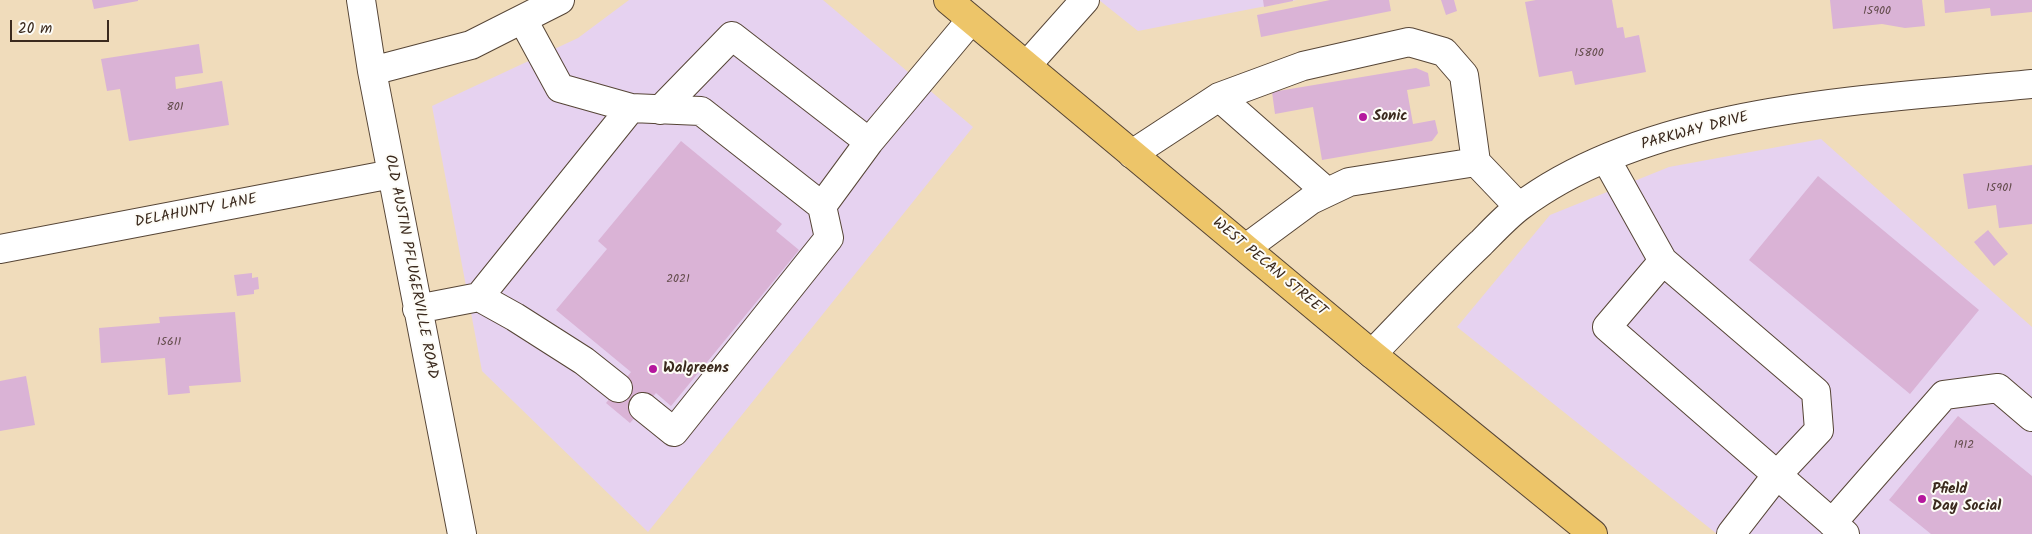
<!DOCTYPE html>
<html>
<head>
<meta charset="utf-8">
<style>
  body { margin:0 }
  #map { position:relative; width:2032px; height:534px; overflow:hidden; background:#f0dcbb; font-family:Kalam,sans-serif }
  canvas { display:block }
  .scale { position:absolute; left:10px; top:20px; width:99px; height:22px; box-sizing:border-box; border:2px solid #3b2a1e; border-top:0; padding-left:6px; font-size:15px; line-height:18px; white-space:nowrap; color:#3b2a1e; -webkit-text-stroke:4px #fdfcf7; paint-order:stroke }
</style>
</head>
<body>
<div id="map">
<canvas width="2032" height="534"></canvas>
<div class="scale">20 m</div>
</div>
<script>
const ctx = document.querySelector('canvas').getContext('2d');
ctx.lineJoin = 'round';
function fillPath(path, color) {
  ctx.fillStyle = color;
  ctx.fill(path, 'evenodd');
}
function strokePath(path, color, width, dash) {
  ctx.strokeStyle = color;
  ctx.lineWidth = width;
  ctx.lineCap = dash ? 'butt' : 'round';
  ctx.setLineDash(dash || []);
  ctx.stroke(path);
}
function drawText(font, color, halo, rows, align = 'center') {
  ctx.font = font + ' Kalam,sans-serif';
  ctx.lineWidth = 4;
  ctx.setLineDash([]);
  ctx.textBaseline = 'middle';
  ctx.strokeStyle = halo;
  ctx.fillStyle = color;
  for (const [text, x, y, turn = 0] of rows) {
    ctx.save();
    ctx.translate(x, y);
    ctx.rotate((+turn || 0) * Math.PI / 180);
    ctx.textAlign = isNaN(turn) ? turn : align;
    if (halo) ctx.strokeText(text, 0, 0);
    ctx.fillText(text, 0, 0);
    ctx.restore();
  }
}
fillPath(new Path2D(`
  M 629,0 L 823,0 L 973,127 L 648,532 L 482,371 L 432,106 L 578,38 Z
  M 1099,0 L 1297,0 L 1138,31 Z
  M 1821,139 L 2032,327 L 2032,534 L 1717,534 L 1457,327 L 1550,215 L 1669,167 Z`), '#e6d2f0');
fillPath(new Path2D(`
  M 92,0 L 138,0 L 138,1 L 94,9 Z
  M 1263,0 L 1293,0 L 1293,1 L 1264,7 Z
  M 1330,0 L 1389,0 L 1391,11 L 1261,37 L 1257,15 Z
  M 1441,0 L 1454,0 L 1457,11 L 1446,15 Z
  M 1536,0 L 1612,0 L 1617,28 L 1623,27 L 1625,38 L 1639,35 L 1646,72 L 1575,85 L 1572,71 L 1539,77 L 1525,2 Z
  M 1830,0 L 1922,0 L 1925,26 L 1905,28 L 1882,24 L 1833,29 Z
  M 1944,0 L 2032,0 L 2032,12 L 1991,16 L 1990,8 L 1945,13 Z
  M 199,44 L 203,73 L 175,77 L 176,89 L 222,81 L 229,125 L 129,141 L 120,89 L 107,91 L 101,59 Z
  M 1416,68 L 1428,73 L 1430,86 L 1407,90 L 1413,124 L 1435,120 L 1438,133 L 1432,141 L 1322,160 L 1313,107 L 1275,114 L 1272,92 Z
  M 681,141 L 782,224 L 776,231 L 799,250 L 671,406 L 656,393 L 630,423 L 606,403 L 631,372 L 556,310 L 607,249 L 598,241 Z
  M 2032,165 L 2032,224 L 1999,228 L 1996,205 L 1968,209 L 1963,174 Z
  M 1818,176 L 1979,310 L 1910,394 L 1749,260 Z
  M 1988,230 L 2008,254 L 1994,266 L 1974,242 Z
  M 252,273 L 252,278 L 258,277 L 259,289 L 254,290 L 254,294 L 237,296 L 234,275 Z
  M 235,312 L 241,382 L 189,386 L 190,393 L 168,395 L 165,358 L 101,363 L 99,328 L 160,323 L 159,317 Z
  M 26,376 L 35,425 L 0,431 L 0,381 Z
  M 1958,416 L 2032,476 L 2032,534 L 1931,534 L 1889,500 Z`), '#dab3d6');
const minor = new Path2D(`
  M 361,0 L 372,71 L 462,534
  M 523,20 L 560,88 L 631,108
  M 1027,65 L 1085,0
  M 372,71 L 471,45 L 560,0
  M 1219,97 L 1327,192
  M 660,110 L 732,36 L 869,142 L 971,20
  M 1132,154 L 1219,97 L 1303,66 L 1409,42 L 1444,52 L 1464,75 L 1476,162 L 1519,207
  M 1606,159 L 1663,261 L 1816,392 L 1819,430 L 1776,476 L 1731,534
  M 822,206 L 869,142
  M 1246,248 L 1311,200 L 1349,182 L 1476,162
  M 0,249 L 392,174
  M 1663,261 L 1607,327 L 1845,534
  M 479,297 L 631,108 L 701,111 L 822,206 L 829,238 L 674,432 L 643,407
  M 417,309 L 479,297 L 515,317 L 584,361 L 618,388
  M 1372,354 C 1408,317 1443,279 1481,243 C 1493,231 1506,217 1519,207 C 1653,106 1871,100 2032,84
  M 1832,523 L 1944,395 L 1998,388 L 2032,417`);
const major = new Path2D(`
  M 948,0 L 1372,354 L 1593,534`);
strokePath(minor, '#564536', 30);
strokePath(major, '#564536', 30);
strokePath(minor, '#fff', 28);
strokePath(major, '#edc569', 28);
for (const [x, y, r, color] of [
  [1363,117,5,"#b5179e"],
  [653,369,5,"#b5179e"],
  [1922,499,5,"#b5179e"]
]) {
  const dot = new Path2D();
  dot.arc(x, y, r, 0, 2 * Math.PI);
  ctx.fillStyle = color;
  ctx.fill(dot);
  strokePath(dot, '#fdfcf7', 2);
}
drawText('12px', '#634c4c', null, [
  ["15900",1877,12],
  ["15800",1589,54],
  ["801",175,108],
  ["15901",1999,189],
  ["2021",678,280],
  ["15611",169,343],
  ["1912",1964,446]
]);
drawText('bold 15px', '#3b2a1e', '#fdfcf7', [
  ["Sonic",1373,117],
  ["Walgreens",663,369],
  ["Pfield",1932,490],
  ["Day Social",1932,507]
], 'left');
drawText('15px', '#3b2a1e', '#fdfcf7', [
  ["PARKWAY DRIVE",1695,132,-15],
  ["DELAHUNTY LANE",196,212,-11],
  ["OLD AUSTIN PFLUGERVILLE ROAD",410,267,79],
  ["WEST PECAN STREET",1269,268,40]
]);
</script>
</body>
</html>
